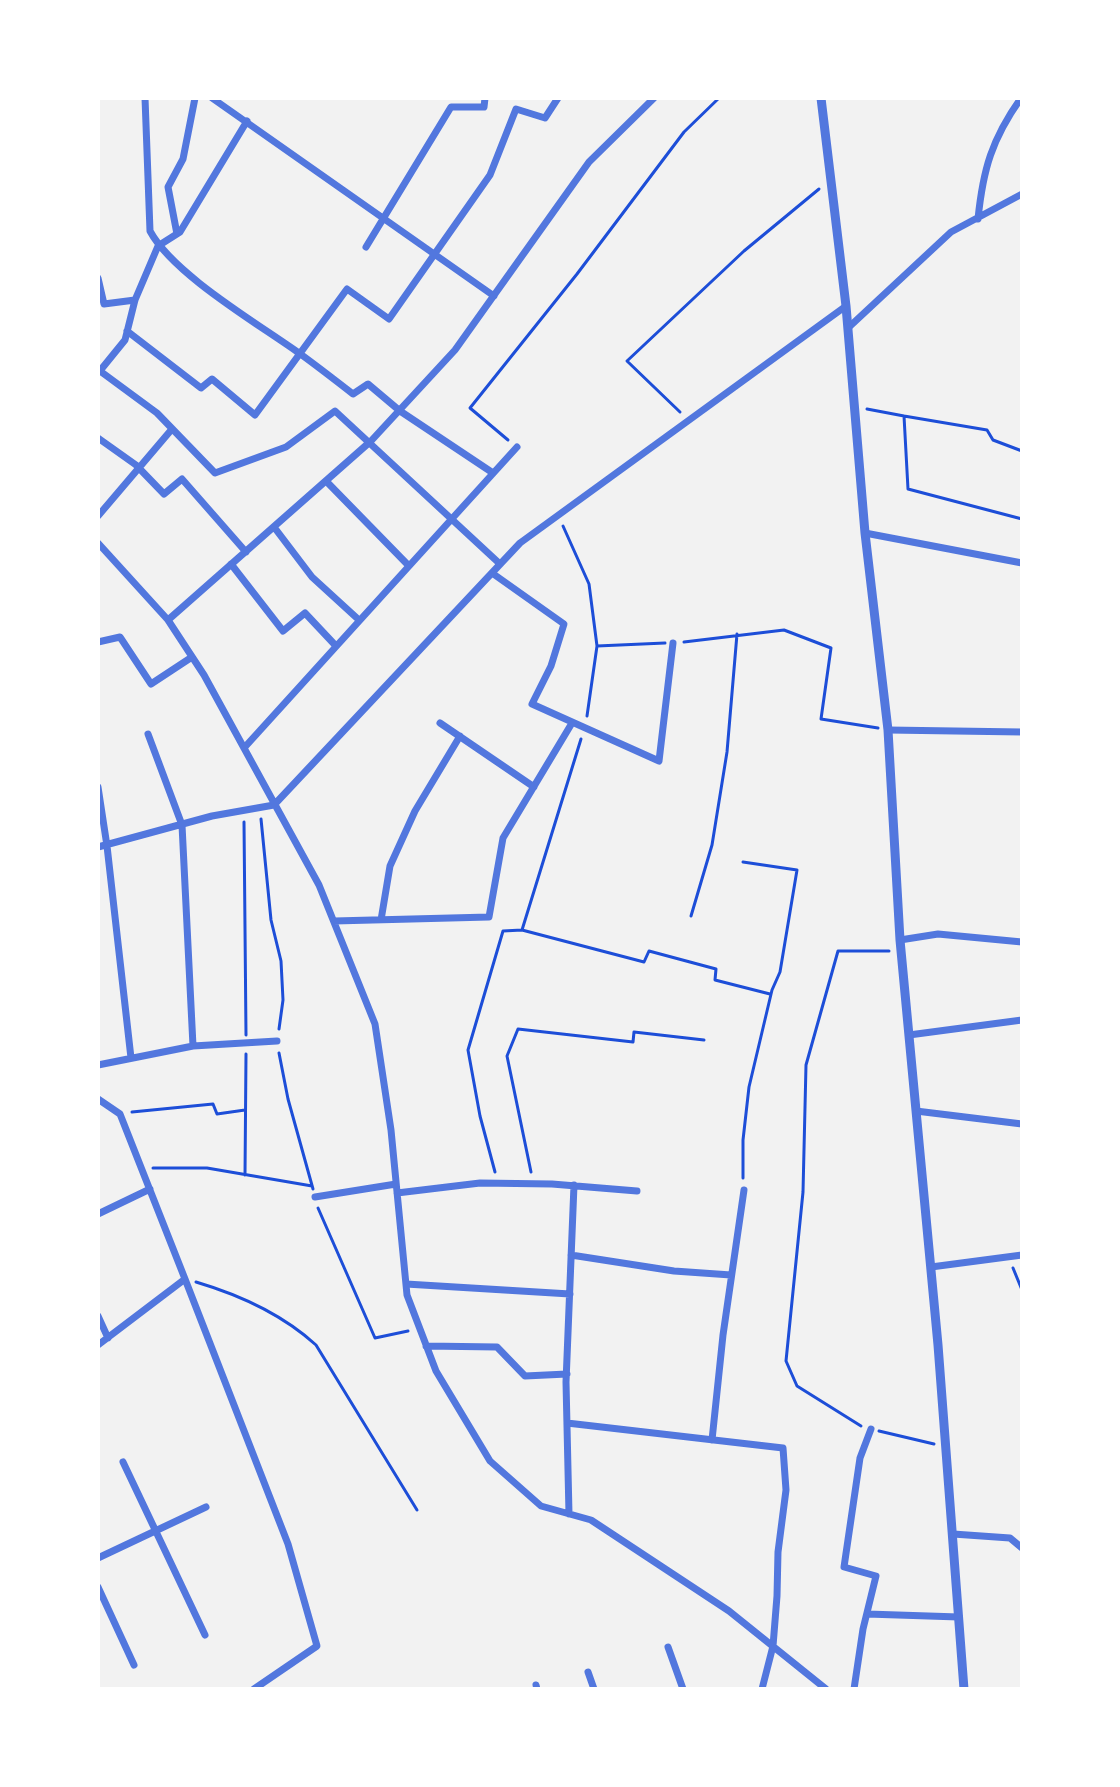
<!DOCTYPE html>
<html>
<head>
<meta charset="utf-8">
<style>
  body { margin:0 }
  #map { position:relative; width:1120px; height:1787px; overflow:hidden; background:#f2f2f2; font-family:"Times New Roman",serif }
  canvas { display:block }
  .frame { position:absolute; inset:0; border:100px solid #fff; pointer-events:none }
</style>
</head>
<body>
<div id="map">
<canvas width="1120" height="1787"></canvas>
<div class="frame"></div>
</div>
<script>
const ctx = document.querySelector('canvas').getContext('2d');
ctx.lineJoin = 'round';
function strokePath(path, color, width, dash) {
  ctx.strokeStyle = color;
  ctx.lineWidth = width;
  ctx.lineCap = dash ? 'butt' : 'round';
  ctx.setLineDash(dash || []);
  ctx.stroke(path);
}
strokePath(new Path2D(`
  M 867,409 L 904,416 L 908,489 L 1022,519
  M 680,412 L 627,361 L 744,251 L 819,189
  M 904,416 L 987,430 L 993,440 L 1022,451
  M 508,440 L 470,408 L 577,274 L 684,132 L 719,98
  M 563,526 L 589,584 L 597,646 L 587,716
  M 684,642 L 784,630 L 831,648 L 821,719 L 878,728
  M 597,646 L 665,643
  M 261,819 L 271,920 L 281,961 L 283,1000 L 279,1029
  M 244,822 L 246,1035
  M 743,862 L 797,870 L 780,972 L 772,990 L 749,1087 L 743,1140 L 743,1178
  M 691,916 L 712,845 L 727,752 L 737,634
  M 522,930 L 644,962 L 649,951 L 716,969 L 715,980 L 770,994
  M 279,1053 L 288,1099 L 313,1189
  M 132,1112 L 213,1104 L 217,1114 L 245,1110
  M 153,1168 L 207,1168 L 312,1186
  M 495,1172 L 480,1116 L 468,1050 L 503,931 L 522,930 L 581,739
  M 531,1172 L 507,1056 L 518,1029 L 633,1042 L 634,1032 L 704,1040
  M 245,1175 L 246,1054
  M 318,1208 L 375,1338 L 408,1331
  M 1013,1268 L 1022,1290
  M 196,1282 C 240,1295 282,1314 316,1345 L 417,1510
  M 861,1426 L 797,1386 L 786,1361 L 803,1192 L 806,1065 L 838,951 L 889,951
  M 879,1431 L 934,1444`), '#1d4ed8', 3);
strokePath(new Path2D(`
  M 145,98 L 150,231 C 173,274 257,323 299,353 C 317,366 335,380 353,394 L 368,384 L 400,411 L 493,473
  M 212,98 L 494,296
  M 978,219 C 983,169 992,139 1021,98
  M 177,234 L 168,187 L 183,159 L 195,98
  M 366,247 L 451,107 L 484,107 L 485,98
  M 98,278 L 104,304 L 135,300
  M 848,328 L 951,232 L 1022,194
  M 127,331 L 201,388 L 212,379 L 255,415 L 347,289 L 389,319 L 490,175 L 516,109 L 545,118 L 558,98
  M 100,371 L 157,413 L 215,473 L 286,447 L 335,411 L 500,564
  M 99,372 L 125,340 L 135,300 L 158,246 L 180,232 L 247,121
  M 98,438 L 136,465 L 164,494 L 182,479 L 246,552
  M 326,481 L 409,566
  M 98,516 L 172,429
  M 274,527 L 312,577 L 359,620
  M 865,533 L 1022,563
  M 98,543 L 168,620 L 204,675 L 319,885 L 375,1024 L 391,1130 L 407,1295 L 436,1371 L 490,1461 L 541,1506 L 591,1520 L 729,1611 L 826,1689
  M 231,564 L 283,631 L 305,613 L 336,646
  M 492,573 L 564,624 L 551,666 L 532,704 L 659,761 L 673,643
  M 168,620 L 371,441 L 455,350 L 589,162 L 654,98
  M 98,642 L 120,637 L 151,684 L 192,657
  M 440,723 L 534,787
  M 888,730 L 1022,732
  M 148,734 L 182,825 L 193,1046
  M 244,748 L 517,447
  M 98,787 L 107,846 L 131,1058
  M 98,847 L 212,816 L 274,805 L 520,543 L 846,306
  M 381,920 L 390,866 L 415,811 L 460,736
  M 334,921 L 489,917 L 503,838 L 572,723
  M 900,940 L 938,934 L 1022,942
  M 909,1035 L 1022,1020
  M 98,1065 L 193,1046 L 277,1041
  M 98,1099 L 120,1114 L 185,1279
  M 916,1111 L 1022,1124
  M 397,1193 L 480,1183 L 552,1184 L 637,1191
  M 315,1197 L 396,1184
  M 98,1214 L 150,1189
  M 571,1255 L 674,1271 L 731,1275
  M 931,1267 L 1022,1255
  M 406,1284 L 570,1294
  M 98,1316 L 108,1338
  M 98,1345 L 185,1279 L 288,1544 L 317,1646 L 254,1689
  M 426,1346 L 497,1347 L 525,1376 L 567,1374
  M 567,1423 L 783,1448 L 786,1490 L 778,1552 L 777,1596 L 773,1646 L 762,1689
  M 712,1440 L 723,1335 L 744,1190
  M 123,1462 L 205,1635
  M 569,1514 L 566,1382 L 574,1185
  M 953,1534 L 1010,1538 L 1022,1548
  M 98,1558 L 206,1507
  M 98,1587 L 134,1665
  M 867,1614 L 959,1617
  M 668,1647 L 683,1689
  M 588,1672 L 594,1689
  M 536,1685 L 537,1689
  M 854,1689 L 863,1629 L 876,1576 L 844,1567 L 860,1458 L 871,1429`), '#5277de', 7);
strokePath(new Path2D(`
  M 821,98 L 846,306 L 865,533 L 888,730 L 900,940 L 938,1345 L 964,1689`), '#5277de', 9);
</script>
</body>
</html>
